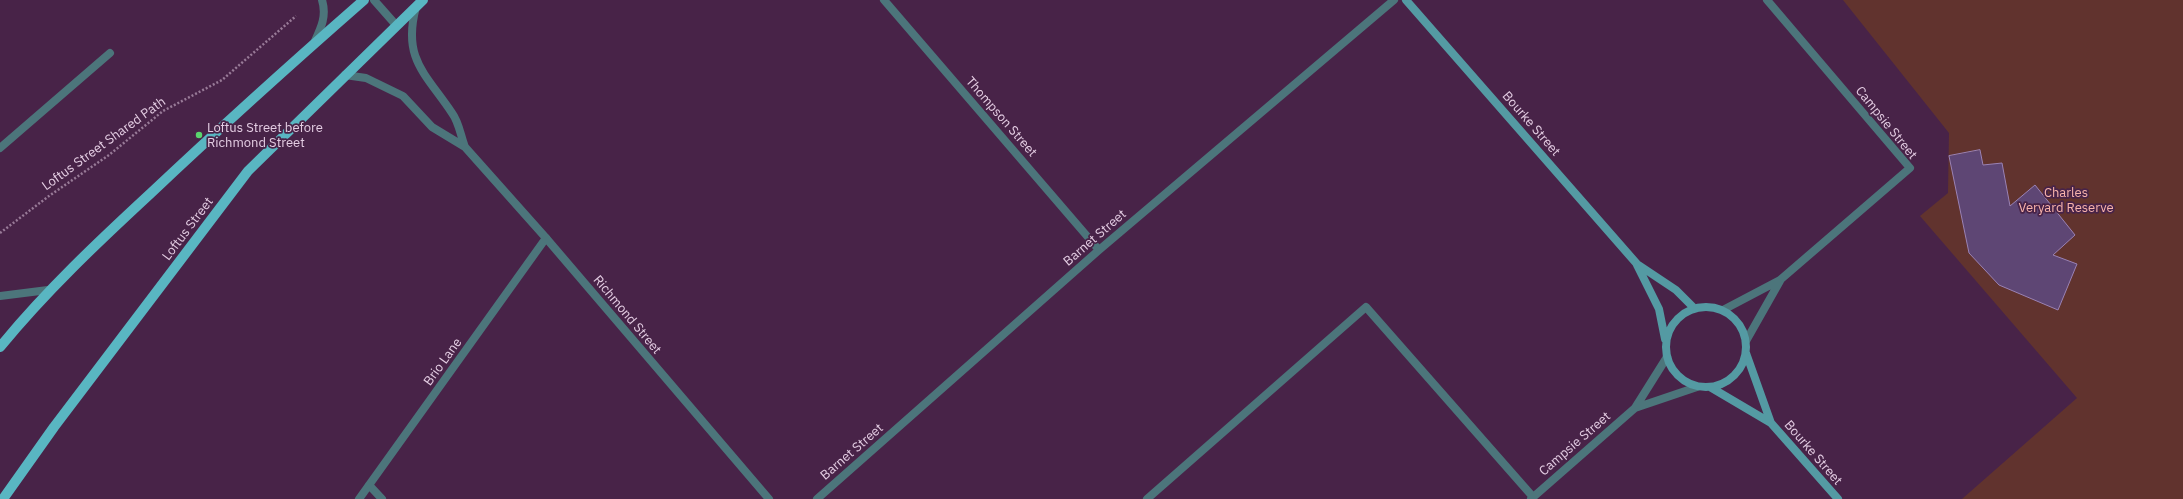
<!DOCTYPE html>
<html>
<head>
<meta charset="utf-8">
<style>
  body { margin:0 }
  canvas { display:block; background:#482348 }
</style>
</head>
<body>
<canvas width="2183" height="499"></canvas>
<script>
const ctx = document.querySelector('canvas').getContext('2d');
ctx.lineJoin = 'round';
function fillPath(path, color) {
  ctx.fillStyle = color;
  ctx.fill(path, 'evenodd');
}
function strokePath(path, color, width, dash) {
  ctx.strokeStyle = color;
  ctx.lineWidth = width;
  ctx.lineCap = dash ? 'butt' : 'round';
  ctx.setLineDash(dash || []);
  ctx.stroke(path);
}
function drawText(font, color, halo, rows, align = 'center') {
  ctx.font = font + ' "IBM Plex Sans",sans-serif';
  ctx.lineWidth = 3.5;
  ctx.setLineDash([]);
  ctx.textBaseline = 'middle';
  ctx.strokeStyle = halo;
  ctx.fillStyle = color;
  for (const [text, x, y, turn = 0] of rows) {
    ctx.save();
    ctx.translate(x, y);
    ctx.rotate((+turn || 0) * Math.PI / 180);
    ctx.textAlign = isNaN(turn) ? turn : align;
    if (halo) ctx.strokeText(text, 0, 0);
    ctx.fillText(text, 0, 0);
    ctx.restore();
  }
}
fillPath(new Path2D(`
  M 1843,0 L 2183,0 L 2183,499 L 1962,499 L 2077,398 L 1920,216 L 1948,193 L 1949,133 Z`), '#61332e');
const building = new Path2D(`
  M 1980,150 L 1983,165 L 2002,163 L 2010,206 L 2035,185 L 2075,235 L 2053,255 L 2077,264 L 2058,310 L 1999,285 L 1969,253 L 1949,156 Z`);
fillPath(building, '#5e4674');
strokePath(building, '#9a82b4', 1);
strokePath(new Path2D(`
  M 0,233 L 49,196 L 109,155 L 163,111 L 222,80 L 296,16`), '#987a97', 2.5, [2, 2]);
strokePath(new Path2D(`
  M 0,148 L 110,53
  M 0,296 L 48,290
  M 369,485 L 382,499
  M 359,499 L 546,238
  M 1147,499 L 1366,307 L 1533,497`), '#4c757b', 8);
strokePath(new Path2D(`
  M 374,0 L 396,25
  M 884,0 L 1099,250
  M 416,7 C 402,59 426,74 452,113 C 459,122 461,137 465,147
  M 314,43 C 321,28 327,16 322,0
  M 345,75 L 366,78 L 403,96 L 432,127 L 465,147 L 546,238 L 769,499
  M 1723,310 L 1780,280 L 1910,168 L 1767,0
  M 1746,341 L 1780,281
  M 1635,408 L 1697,387
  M 817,499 L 1099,250 L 1394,0
  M 1531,499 L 1635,408 L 1667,357`), '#4c757b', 8);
strokePath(new Path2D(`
  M 1406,0 L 1637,264 L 1676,290 L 1694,308
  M 1637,265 L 1659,309 L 1665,339
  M1666 347a40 40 0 1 1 80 0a40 40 0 1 1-80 0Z
  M 1746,353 L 1771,423
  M 1710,387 L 1771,423 L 1838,499`), '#549aa3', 8);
strokePath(new Path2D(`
  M 0,347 C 46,291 98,242 151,193 C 221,127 292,63 364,0
  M 3,499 L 54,427 L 248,171 L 423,0`), '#59b6c2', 10);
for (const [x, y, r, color] of [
  [199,135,4,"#5ad56e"]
]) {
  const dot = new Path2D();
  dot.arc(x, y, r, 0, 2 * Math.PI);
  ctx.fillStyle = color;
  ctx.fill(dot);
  strokePath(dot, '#482348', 1.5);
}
drawText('13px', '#e4cde3', '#482348', [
  ["Thompson Street",1001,117,49],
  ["Campsie Street",1886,123,51],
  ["Bourke Street",1531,124,49],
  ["Loftus Street Shared Path",104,144,-36],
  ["Loftus Street",188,229,-53],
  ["Barnet Street",1095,238,-41],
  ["Richmond Street",627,315,50],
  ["Brio Lane",443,362,-54],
  ["Campsie Street",1575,444,-41],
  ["Barnet Street",852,452,-41],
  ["Bourke Street",1813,453,49]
]);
drawText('13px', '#e4cde3', '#482348', [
  ["Loftus Street before",207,128],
  ["Richmond Street",207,143]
], 'left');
drawText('13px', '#f9b4ac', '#482348', [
  ["Charles",2066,193],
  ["Veryard Reserve",2066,208]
]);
</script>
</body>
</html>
